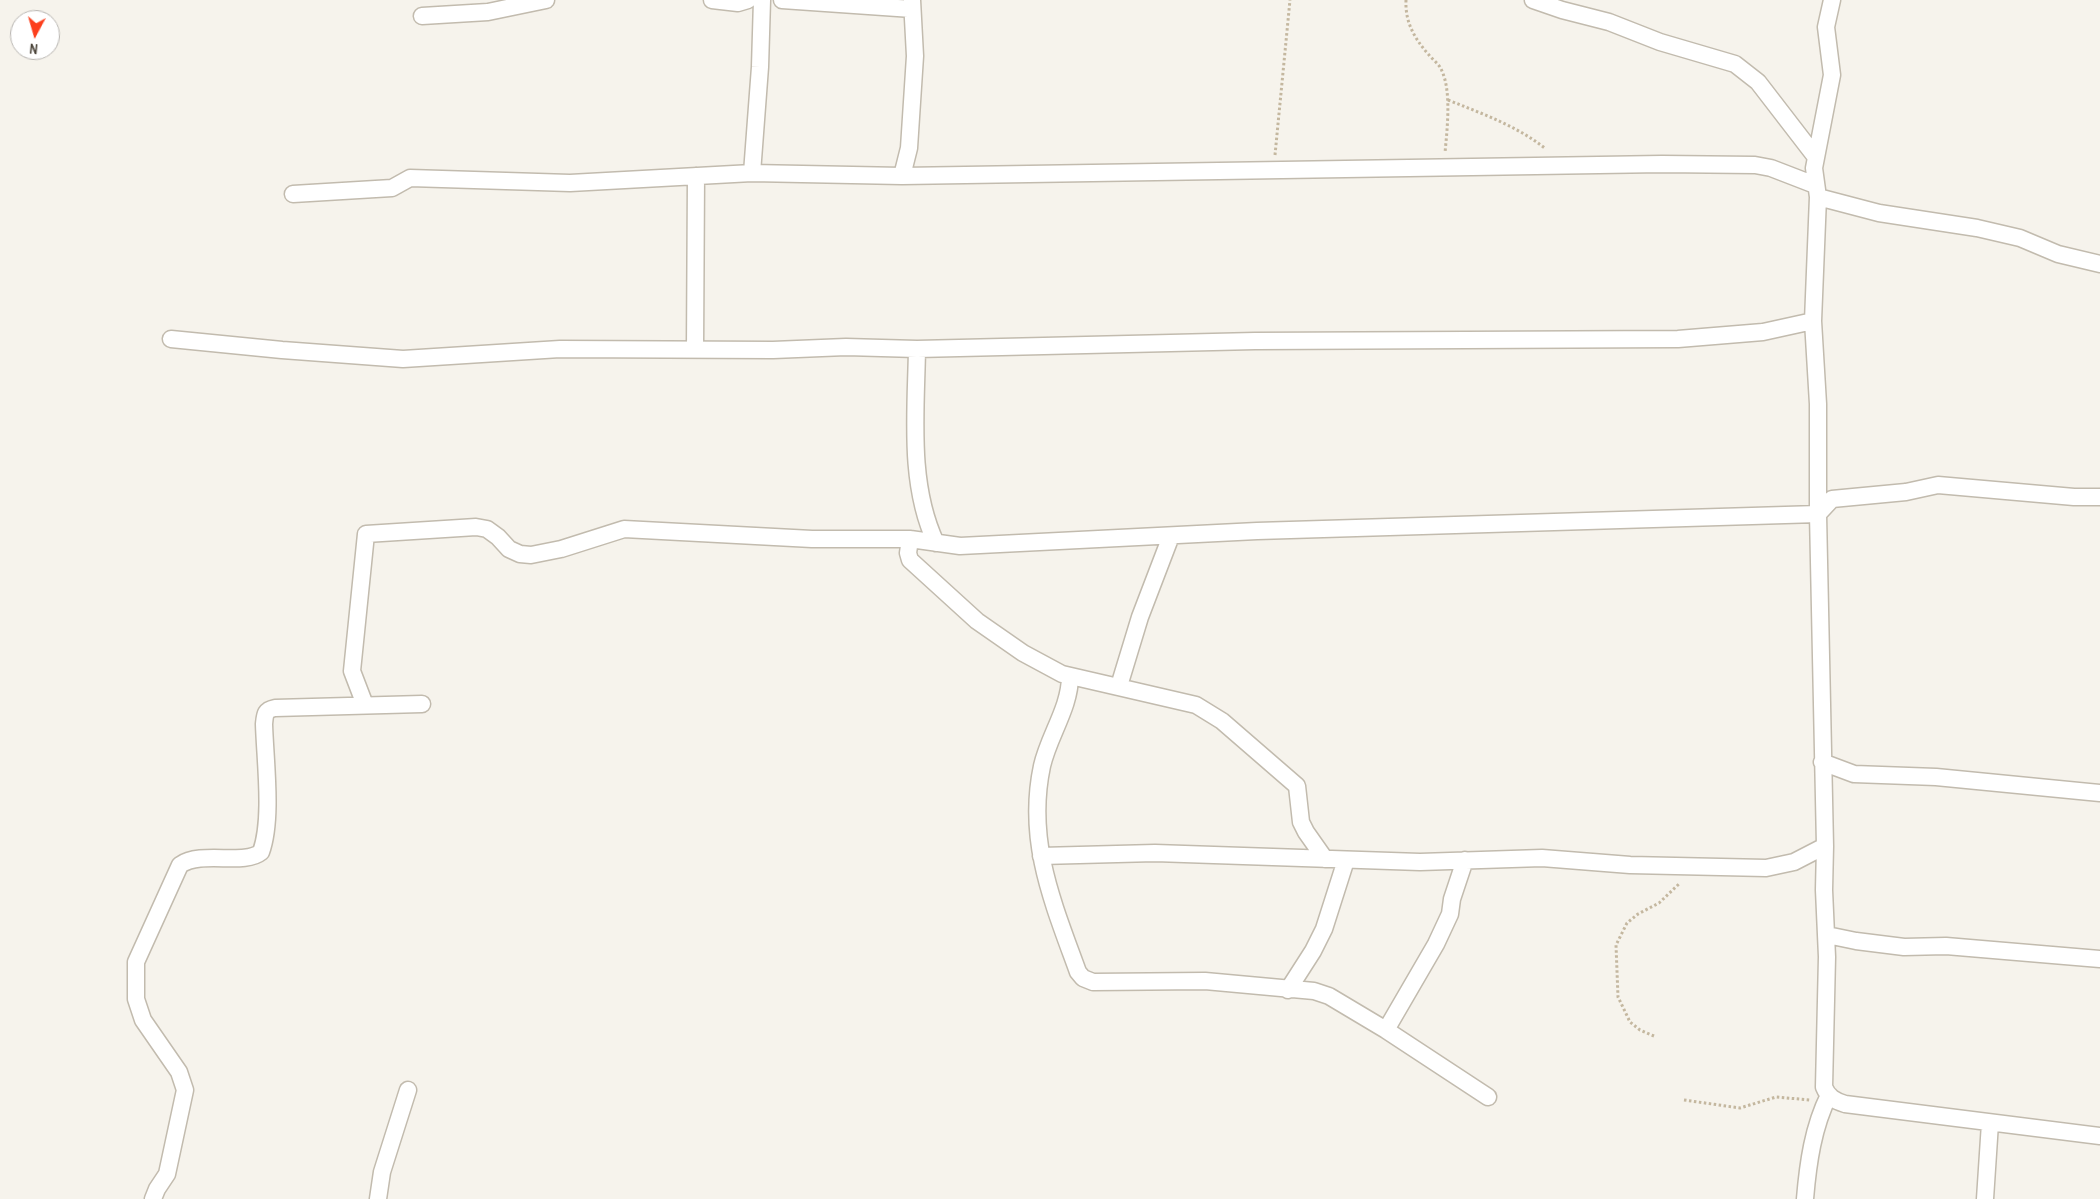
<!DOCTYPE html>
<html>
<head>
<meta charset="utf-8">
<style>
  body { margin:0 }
  #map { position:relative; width:2100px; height:1199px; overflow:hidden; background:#f6f3ec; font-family:"Archivo Narrow",sans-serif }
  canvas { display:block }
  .north { position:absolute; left:10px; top:10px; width:50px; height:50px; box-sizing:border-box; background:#fff; border:1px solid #b7b4b0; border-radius:50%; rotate:186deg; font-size:14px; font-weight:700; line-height:20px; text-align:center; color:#4b4439 }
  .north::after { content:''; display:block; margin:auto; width:18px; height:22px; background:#fc3f1d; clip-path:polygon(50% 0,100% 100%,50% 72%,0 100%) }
</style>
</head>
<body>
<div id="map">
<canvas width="2100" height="1199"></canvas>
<div class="north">N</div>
</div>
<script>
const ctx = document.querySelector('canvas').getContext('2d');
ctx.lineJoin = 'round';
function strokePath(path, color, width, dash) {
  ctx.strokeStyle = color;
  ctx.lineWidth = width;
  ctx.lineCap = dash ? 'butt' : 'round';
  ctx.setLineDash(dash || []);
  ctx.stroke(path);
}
const street = new Path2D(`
  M 712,0 L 738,3 L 748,0
  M 782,0 L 912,9
  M 1533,0 L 1562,10 L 1609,22 L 1660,42 L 1735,64 L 1758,82 L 1815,156
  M 1832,0 L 1826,27 L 1832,75 L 1814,168 L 1818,197 L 1813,321 L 1818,404 L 1818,514 L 1825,846 L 1824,890 L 1827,957 L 1824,1087 C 1828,1097 1835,1101 1845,1104 L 2100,1136
  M 422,16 L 488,12 L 546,0
  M 752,173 L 760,67 L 762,0
  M 902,176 L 909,148 L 915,56 L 912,0
  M 293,194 L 392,188 L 410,178 L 570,183 L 752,173 L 902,176 L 1662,164 L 1755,165 L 1771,168 L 1815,185
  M 1818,197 L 1879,213 L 1977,228 L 2020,238 L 2058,254 L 2100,264
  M 171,339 L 282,350 L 403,359 L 560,349 L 773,350 L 846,347 L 917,349 L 1255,341 L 1678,339 L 1763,332 L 1813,321
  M 695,349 L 696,176
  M 917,349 C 916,412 908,484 936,543
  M 910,539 L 908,553 L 910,560 L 977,621 L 1023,653 L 1062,674 L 1196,705 L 1222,721 L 1297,786 L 1301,822 L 1306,832 L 1325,859
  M 1070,676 C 1070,708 1049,735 1042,766 C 1026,841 1053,903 1078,972 L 1083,978 L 1093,982 L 1205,981 L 1314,991 L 1329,996 L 1386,1030 L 1488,1097
  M 1119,686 L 1140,617 L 1171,536
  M 365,705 L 352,671 L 366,534 L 476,527 L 487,529 L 498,537 L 509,549 L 520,554 L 531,555 L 561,549 L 624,529 L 812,539 L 910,539 L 960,546 L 1257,531 L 1818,514 L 1832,499 L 1906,492 L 1938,485 L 2074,497 L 2100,497
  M 1822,762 L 1854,774 L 1936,777 L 2100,793
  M 1041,856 L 1155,853 L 1420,862 L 1542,858 L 1630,865 L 1766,868 L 1794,862 L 1825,846
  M 1827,935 L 1856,941 L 1904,947 L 1946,946 L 2100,959
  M 1288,990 L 1313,951 L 1324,929 L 1346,860
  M 1386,1030 L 1436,944 L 1450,914 L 1452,899 L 1465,860
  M 153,1199 L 157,1189 L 167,1174 L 185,1090 L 179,1072 L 143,1020 L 136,999 L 136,962 L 180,865 C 202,850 244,866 261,852 C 273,819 265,760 264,724 C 265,714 265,710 275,708 L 422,704
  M 378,1199 L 382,1172 L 408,1090
  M 1805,1199 C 1808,1163 1813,1127 1829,1095
  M 1985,1199 L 1990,1123`);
strokePath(street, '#c2bbae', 19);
strokePath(new Path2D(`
  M 1406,0 C 1405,22 1414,38 1429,55 C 1432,59 1439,64 1441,69 C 1452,90 1447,130 1445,153
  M 1448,100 C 1483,114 1517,126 1546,149
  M 1275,155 L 1290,0
  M 1654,1036 L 1640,1030 L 1630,1022 L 1618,997 L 1616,945 L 1627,923 L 1638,914 L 1659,903 L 1680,883
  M 1684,1100 L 1740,1108 L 1776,1097 L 1810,1100`), '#c4b79f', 3, [2.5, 2.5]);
strokePath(street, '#fff', 16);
</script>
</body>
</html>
